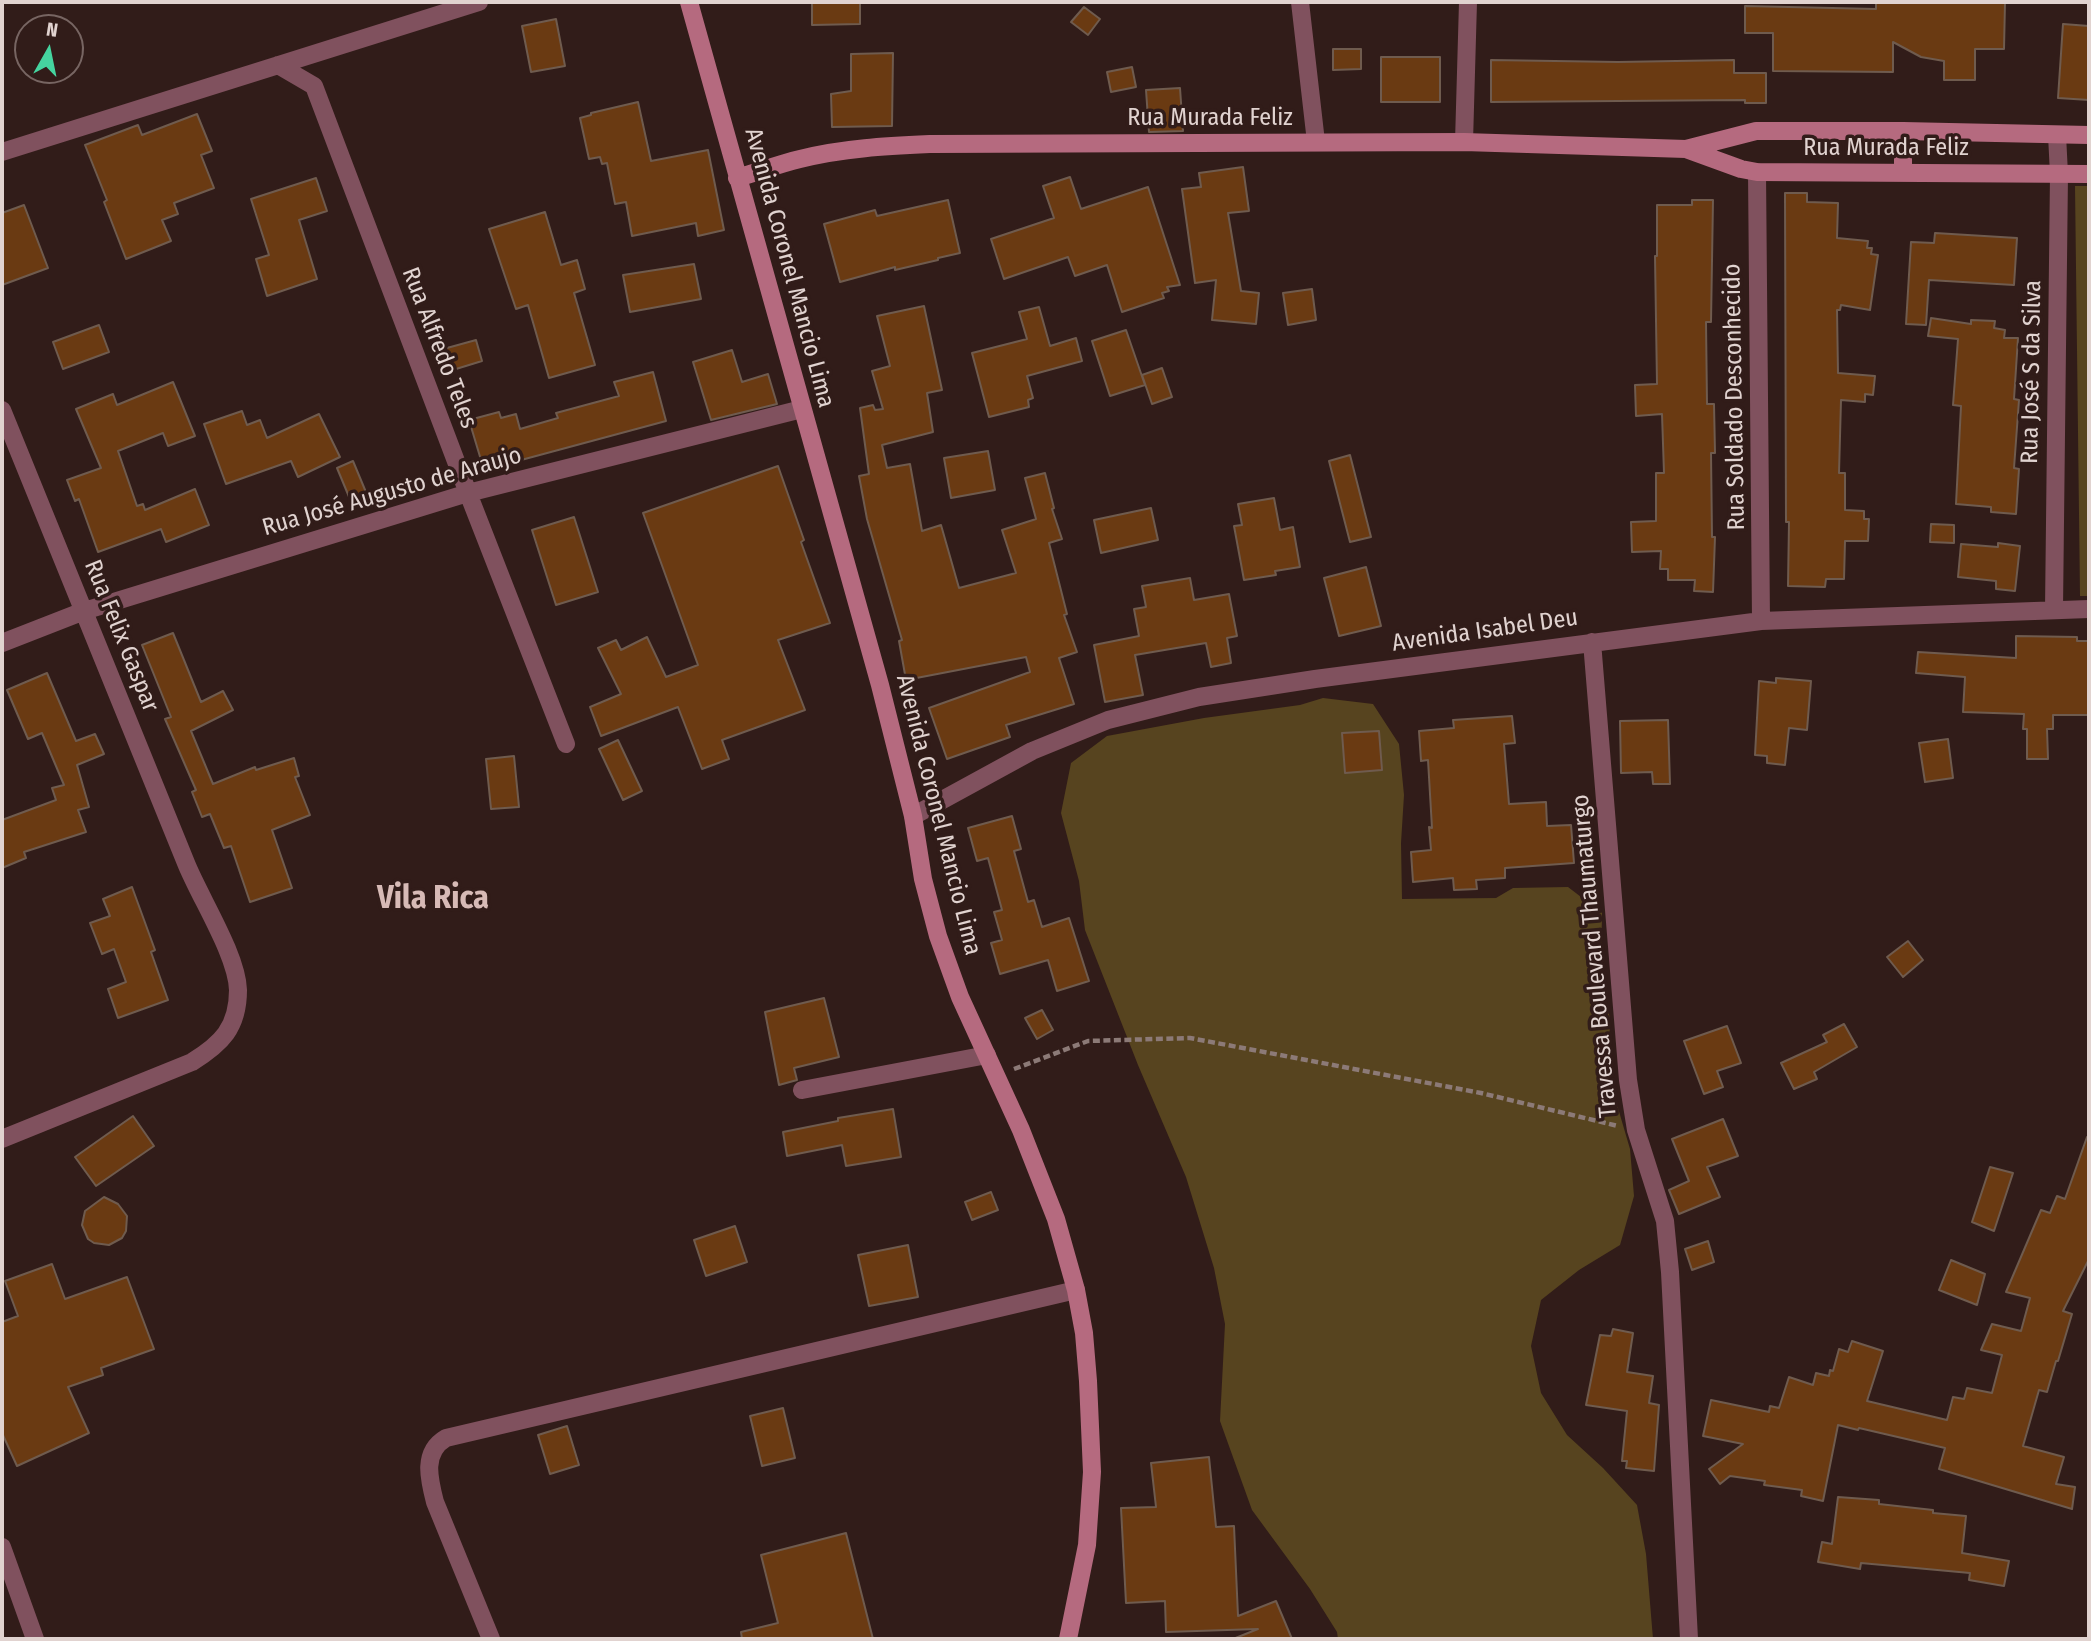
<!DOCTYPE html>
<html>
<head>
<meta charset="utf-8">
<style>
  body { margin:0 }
  #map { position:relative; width:2091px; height:1641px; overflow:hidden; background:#311c19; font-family:"Fira Sans Condensed",sans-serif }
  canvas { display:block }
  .frame { position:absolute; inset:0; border:4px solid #e1d3d0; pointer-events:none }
  .north { position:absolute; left:14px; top:14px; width:70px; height:70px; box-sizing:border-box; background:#311c19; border:2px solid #776562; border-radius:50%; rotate:9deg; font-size:19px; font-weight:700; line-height:28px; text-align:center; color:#e1d3d0 }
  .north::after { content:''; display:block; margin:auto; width:24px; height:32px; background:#45d49f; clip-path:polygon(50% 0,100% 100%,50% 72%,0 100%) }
</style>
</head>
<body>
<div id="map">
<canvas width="2091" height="1641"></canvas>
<div class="frame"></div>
<div class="north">N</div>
</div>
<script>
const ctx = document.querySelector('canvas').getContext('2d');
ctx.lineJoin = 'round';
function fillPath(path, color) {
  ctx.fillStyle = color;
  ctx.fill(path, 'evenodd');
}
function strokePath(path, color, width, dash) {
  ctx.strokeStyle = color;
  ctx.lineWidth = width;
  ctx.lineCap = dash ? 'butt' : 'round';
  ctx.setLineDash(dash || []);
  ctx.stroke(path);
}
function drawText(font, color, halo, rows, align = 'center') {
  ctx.font = font + ' "Fira Sans Condensed",sans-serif';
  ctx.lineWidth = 7;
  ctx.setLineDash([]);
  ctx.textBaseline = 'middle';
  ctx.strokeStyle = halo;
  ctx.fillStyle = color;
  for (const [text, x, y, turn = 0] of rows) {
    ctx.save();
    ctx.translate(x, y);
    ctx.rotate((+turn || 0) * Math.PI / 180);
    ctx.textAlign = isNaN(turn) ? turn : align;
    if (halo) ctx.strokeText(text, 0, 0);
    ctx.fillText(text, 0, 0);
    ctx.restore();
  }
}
fillPath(new Path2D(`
  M 2075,186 L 2089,186 L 2089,596 L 2080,596 Z
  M 1323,698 L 1373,704 L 1399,744 L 1404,795 L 1401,843 L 1402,899 L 1496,898 L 1513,888 L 1568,887 L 1602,913 L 1601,969 L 1610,1020 L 1608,1074 L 1630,1149 L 1634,1196 L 1620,1245 L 1579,1270 L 1541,1300 L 1531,1346 L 1541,1393 L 1567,1435 L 1603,1468 L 1637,1505 L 1646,1554 L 1653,1639 L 1338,1639 L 1337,1632 L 1310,1589 L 1252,1510 L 1220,1421 L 1225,1324 L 1214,1268 L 1186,1177 L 1138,1065 L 1085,930 L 1079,881 L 1061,813 L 1071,763 L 1107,736 L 1204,718 L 1300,705 Z`), '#57441f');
const building = new Path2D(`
  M 812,2 L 860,2 L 860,24 L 812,25 Z
  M 1876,2 L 2005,2 L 2004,49 L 1975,49 L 1975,80 L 1944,80 L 1944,61 L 1921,57 L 1893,42 L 1893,72 L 1773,71 L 1773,33 L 1745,33 L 1745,6 L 1876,9 Z
  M 1084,7 L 1100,19 L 1088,35 L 1071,22 Z
  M 556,19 L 565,66 L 531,72 L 522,26 Z
  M 2063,24 L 2089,26 L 2089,100 L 2058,98 Z
  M 1333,49 L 1361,49 L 1361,69 L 1333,70 Z
  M 893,53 L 892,126 L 832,127 L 831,94 L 851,91 L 851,54 Z
  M 1381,57 L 1440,57 L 1440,102 L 1381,102 Z
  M 1491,60 L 1618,62 L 1734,60 L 1734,73 L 1766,73 L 1766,103 L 1745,103 L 1745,100 L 1491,102 Z
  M 1132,67 L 1136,87 L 1111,92 L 1107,72 Z
  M 1180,88 L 1183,131 L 1149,132 L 1146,90 Z
  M 638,102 L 651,161 L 708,150 L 724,230 L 698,236 L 696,223 L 632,236 L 626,202 L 615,204 L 607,163 L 602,164 L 600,157 L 589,159 L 580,118 L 591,115 L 591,113 Z
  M 197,114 L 212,151 L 201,155 L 214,188 L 174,203 L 178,214 L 162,220 L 171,241 L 126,259 L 104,202 L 107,200 L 85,145 L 138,125 L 142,135 Z
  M 1243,167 L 1249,211 L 1228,213 L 1241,291 L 1259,293 L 1256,324 L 1212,320 L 1216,280 L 1195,283 L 1182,189 L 1201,187 L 1199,173 Z
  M 1070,177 L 1081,209 L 1148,187 L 1180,285 L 1167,287 L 1169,291 L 1162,293 L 1164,298 L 1122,312 L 1107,265 L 1075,276 L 1068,257 L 1004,279 L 991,239 L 1054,218 L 1043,186 Z
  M 316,178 L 327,211 L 299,220 L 317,279 L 267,296 L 256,259 L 269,255 L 251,199 Z
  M 1785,193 L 1807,193 L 1807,202 L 1838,203 L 1837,238 L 1868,241 L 1867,248 L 1872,248 L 1871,254 L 1878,255 L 1870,310 L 1841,305 L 1840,310 L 1837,310 L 1838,373 L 1875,376 L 1873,395 L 1865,394 L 1865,402 L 1841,400 L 1839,473 L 1845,473 L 1845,510 L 1864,511 L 1864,519 L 1869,519 L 1868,541 L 1845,541 L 1844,579 L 1826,579 L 1825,587 L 1788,586 L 1789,522 L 1786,522 Z
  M 948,200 L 960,253 L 938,258 L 938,260 L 895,270 L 895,267 L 840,282 L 824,224 L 875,210 L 877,216 Z
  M 1692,200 L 1713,200 L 1711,322 L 1706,322 L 1707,404 L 1714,404 L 1715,453 L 1711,453 L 1712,537 L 1715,537 L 1713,592 L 1694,591 L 1695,580 L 1668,580 L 1668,569 L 1660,569 L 1661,551 L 1632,552 L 1631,522 L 1656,521 L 1656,473 L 1664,473 L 1662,414 L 1636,416 L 1635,385 L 1657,384 L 1655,256 L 1657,256 L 1657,205 L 1692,205 Z
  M 24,205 L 48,268 L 2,285 L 2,213 Z
  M 545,212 L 561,265 L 577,260 L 585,289 L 574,293 L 595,365 L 549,378 L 528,305 L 516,309 L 489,229 Z
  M 1935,233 L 2017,238 L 2014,285 L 1929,280 L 1926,325 L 1906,324 L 1911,242 L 1934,243 Z
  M 694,264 L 701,299 L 630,312 L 623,275 Z
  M 1312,289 L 1316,320 L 1288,325 L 1283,293 Z
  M 924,306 L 942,390 L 927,393 L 933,432 L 882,445 L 887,468 L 910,464 L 922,531 L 941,525 L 959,588 L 1016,573 L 1002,530 L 1036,519 L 1025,478 L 1045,473 L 1054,508 L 1052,509 L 1062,539 L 1049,543 L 1067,614 L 1064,615 L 1077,652 L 1059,658 L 1074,704 L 1006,725 L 1010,737 L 947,759 L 929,708 L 1030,672 L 1026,657 L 906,680 L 899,641 L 902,640 L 867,519 L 859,476 L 869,474 L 860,408 L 873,405 L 875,410 L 883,409 L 872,371 L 890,366 L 877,316 Z
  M 1039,307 L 1050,346 L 1076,338 L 1082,361 L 1027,376 L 1033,398 L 1028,400 L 1029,407 L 989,417 L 972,353 L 1027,339 L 1019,312 Z
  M 1931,318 L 1971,324 L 1971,320 L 1995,321 L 1994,328 L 2005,330 L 2004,338 L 2018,338 L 2014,399 L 2019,400 L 2014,468 L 2019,469 L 2016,514 L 1991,512 L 1991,507 L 1956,504 L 1961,406 L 1953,405 L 1958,339 L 1928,336 Z
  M 99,325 L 109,352 L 63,369 L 53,342 Z
  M 1126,330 L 1145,385 L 1110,396 L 1092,341 Z
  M 476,340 L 482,361 L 443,373 L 436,351 Z
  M 732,350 L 742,382 L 768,374 L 777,404 L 711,420 L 693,362 Z
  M 1162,368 L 1172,397 L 1152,404 L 1142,375 Z
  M 653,372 L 666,421 L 484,470 L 469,420 L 499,412 L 501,418 L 516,414 L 520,429 L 558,418 L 556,413 L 619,396 L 614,382 Z
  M 173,382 L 195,436 L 168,446 L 163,433 L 118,451 L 137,506 L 143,504 L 145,510 L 195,489 L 209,525 L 166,542 L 161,529 L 98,552 L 79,499 L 75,501 L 67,480 L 101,468 L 76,409 L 113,394 L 117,405 Z
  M 242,411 L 247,425 L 260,420 L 267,438 L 319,414 L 340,457 L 298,477 L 291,461 L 226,484 L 204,424 Z
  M 988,451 L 995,490 L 951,498 L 944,458 Z
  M 1350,455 L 1371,537 L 1350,542 L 1329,461 Z
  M 353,461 L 368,497 L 352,504 L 337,468 Z
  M 778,466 L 804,540 L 801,542 L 830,623 L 778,640 L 805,710 L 722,740 L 729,759 L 702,769 L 678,707 L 601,736 L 590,707 L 621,694 L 598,648 L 616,640 L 621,650 L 647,637 L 666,677 L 698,665 L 643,513 Z
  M 1274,498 L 1280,530 L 1293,527 L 1300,567 L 1275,571 L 1276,575 L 1244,580 L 1234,526 L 1242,525 L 1238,504 Z
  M 1151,508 L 1158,540 L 1101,553 L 1094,520 Z
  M 574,517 L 598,592 L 556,605 L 532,530 Z
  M 1931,524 L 1954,525 L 1954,543 L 1930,542 Z
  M 1998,543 L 2020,546 L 2015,591 L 1996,589 L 1996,581 L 1958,577 L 1961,544 L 1998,547 Z
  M 1366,567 L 1381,626 L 1339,636 L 1324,578 Z
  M 1190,578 L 1194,600 L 1229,594 L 1237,636 L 1227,638 L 1231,663 L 1211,667 L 1206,643 L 1135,655 L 1143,695 L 1105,702 L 1094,645 L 1139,636 L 1134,609 L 1146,607 L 1142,586 Z
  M 173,633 L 201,702 L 223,691 L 233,710 L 191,731 L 213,784 L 255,767 L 256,770 L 294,758 L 299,776 L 295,777 L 310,815 L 272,830 L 292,888 L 250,902 L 231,846 L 224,848 L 210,814 L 202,817 L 192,792 L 196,790 L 165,719 L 171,717 L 142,645 Z
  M 2016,636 L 2077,637 L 2077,641 L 2089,641 L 2089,715 L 2053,715 L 2053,729 L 2047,729 L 2048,759 L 2027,759 L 2027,729 L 2023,729 L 2024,714 L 1963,712 L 1965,677 L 1916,673 L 1918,652 L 2016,658 Z
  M 47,673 L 76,741 L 95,734 L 104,754 L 77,765 L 89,807 L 78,810 L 86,832 L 24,852 L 26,858 L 2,868 L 2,820 L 56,800 L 52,788 L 64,785 L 42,733 L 28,739 L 7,690 Z
  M 1776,678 L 1811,681 L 1807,730 L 1789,728 L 1785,765 L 1767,763 L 1767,756 L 1755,755 L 1759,681 L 1776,683 Z
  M 1512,716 L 1515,743 L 1504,744 L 1509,804 L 1546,802 L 1547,826 L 1571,825 L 1574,863 L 1505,868 L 1505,878 L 1476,880 L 1477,889 L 1454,890 L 1453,878 L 1413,882 L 1411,852 L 1431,850 L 1429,827 L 1432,828 L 1428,760 L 1421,761 L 1419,731 L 1454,728 L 1453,720 Z
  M 1668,720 L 1670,784 L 1653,784 L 1652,772 L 1621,773 L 1620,721 Z
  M 1379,731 L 1382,770 L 1345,773 L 1342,733 Z
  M 1948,739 L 1953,778 L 1925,782 L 1919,743 Z
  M 618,740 L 642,791 L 623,800 L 599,749 Z
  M 514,756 L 519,807 L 491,809 L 486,759 Z
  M 1012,816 L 1021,849 L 1014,851 L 1028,902 L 1034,900 L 1042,927 L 1069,918 L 1089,981 L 1057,991 L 1048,960 L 1000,974 L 991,943 L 1002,940 L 994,912 L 1002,910 L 988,858 L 977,861 L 968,828 Z
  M 132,887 L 155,950 L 151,952 L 168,1000 L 118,1018 L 108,989 L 126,982 L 114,949 L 102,954 L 90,923 L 110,916 L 103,899 Z
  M 1908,941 L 1923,960 L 1903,977 L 1887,957 Z
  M 824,998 L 839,1057 L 794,1068 L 797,1080 L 779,1085 L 765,1012 Z
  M 1042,1010 L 1053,1030 L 1037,1039 L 1025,1018 Z
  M 1844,1024 L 1857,1047 L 1814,1072 L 1817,1079 L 1794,1089 L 1781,1063 L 1827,1042 L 1823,1035 Z
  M 1727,1026 L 1741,1063 L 1717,1071 L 1723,1087 L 1704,1094 L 1684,1041 Z
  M 893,1109 L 901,1157 L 846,1166 L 842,1145 L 787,1156 L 783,1132 L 838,1121 L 838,1118 Z
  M 133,1116 L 154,1146 L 96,1186 L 75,1157 Z
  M 1723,1119 L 1738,1156 L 1707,1167 L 1720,1197 L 1679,1214 L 1669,1190 L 1689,1181 L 1672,1139 Z
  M 2087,1137 L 2089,1138 L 2089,1259 L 2063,1311 L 2072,1314 L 2058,1361 L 2056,1361 L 2047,1392 L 2039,1390 L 2023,1446 L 2064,1457 L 2056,1484 L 2075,1487 L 2072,1509 L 1939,1469 L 1945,1448 L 1859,1428 L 1858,1430 L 1838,1425 L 1823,1501 L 1801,1496 L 1802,1490 L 1764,1485 L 1765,1481 L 1730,1476 L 1720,1484 L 1709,1469 L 1743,1444 L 1703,1436 L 1711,1400 L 1769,1412 L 1770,1406 L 1779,1408 L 1789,1377 L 1813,1385 L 1816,1373 L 1829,1376 L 1830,1370 L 1833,1371 L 1839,1349 L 1848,1352 L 1852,1341 L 1883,1351 L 1867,1401 L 1947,1420 L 1953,1397 L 1964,1399 L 1967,1388 L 1992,1393 L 2002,1355 L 1981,1350 L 1992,1324 L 2021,1331 L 2030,1298 L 2006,1292 L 2041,1210 L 2050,1213 L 2057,1196 L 2065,1199 Z
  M 1990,1167 L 2013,1173 L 1994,1231 L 1972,1222 Z
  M 991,1192 L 998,1210 L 972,1220 L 965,1202 Z
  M 104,1197 L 118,1204 L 127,1216 L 126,1231 L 122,1238 L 109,1245 L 94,1243 L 88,1239 L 82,1225 L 85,1211 Z
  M 735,1226 L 747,1262 L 706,1276 L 694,1240 Z
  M 1708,1241 L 1714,1262 L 1692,1270 L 1685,1249 Z
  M 908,1245 L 918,1297 L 869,1306 L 858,1255 Z
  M 1951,1260 L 1985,1274 L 1977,1305 L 1939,1290 Z
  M 52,1264 L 65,1299 L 127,1277 L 154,1349 L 101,1368 L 103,1375 L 68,1387 L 89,1433 L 17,1466 L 2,1433 L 2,1322 L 18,1316 L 5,1281 Z
  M 1613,1329 L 1633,1333 L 1627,1372 L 1653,1376 L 1649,1403 L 1659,1405 L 1654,1471 L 1626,1468 L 1627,1461 L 1622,1461 L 1627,1411 L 1586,1405 L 1600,1335 L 1611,1336 Z
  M 783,1408 L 795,1458 L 762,1466 L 750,1416 Z
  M 567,1426 L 579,1465 L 550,1474 L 538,1435 Z
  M 1209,1457 L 1216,1527 L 1234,1526 L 1238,1616 L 1276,1601 L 1292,1639 L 1233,1639 L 1258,1629 L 1166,1632 L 1165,1601 L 1126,1603 L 1121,1508 L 1156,1507 L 1151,1463 Z
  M 1838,1497 L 1879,1500 L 1879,1504 L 1933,1510 L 1933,1513 L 1966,1516 L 1962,1553 L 2009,1561 L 2004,1586 L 1969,1580 L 1970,1573 L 1861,1563 L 1860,1569 L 1818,1562 L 1822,1542 L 1832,1544 Z
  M 846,1533 L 873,1639 L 742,1639 L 741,1632 L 778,1623 L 761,1555 Z`);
fillPath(building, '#6a3a12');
strokePath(building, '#6f5b4e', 2);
strokePath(new Path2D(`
  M 1014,1069 L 1088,1041 L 1190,1038 L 1481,1093 L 1618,1126`), '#8c7a77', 4.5, [7, 3.5]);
strokePath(new Path2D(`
  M 1300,2 L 1316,142
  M 278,65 L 314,86 L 468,493 L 566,744
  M 1464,142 L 1468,2
  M 2,152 L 479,2
  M 1757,172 L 1761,621
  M 2,410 C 63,561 125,712 186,863 C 200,898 237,955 238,990 C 238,1028 221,1044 192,1062 L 2,1139
  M 2054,609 L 2059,174 L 2057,135
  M 1592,642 L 1628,1080 L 1636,1130 L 1665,1221 L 1670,1272 L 1689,1639
  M 2,643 L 84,611 L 468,493 L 802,409
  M 913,816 L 1032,751 L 1108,720 L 1199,697 L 1315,679 L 1761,621 L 2089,609
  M 802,1090 L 987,1055
  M 2,1547 L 35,1639
  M 491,1639 L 435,1502 C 429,1479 422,1452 446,1438 L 1076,1290`), '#80515e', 18);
strokePath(new Path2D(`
  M 689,2 L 880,685 L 913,816 L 923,879 L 938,936 L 960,997 L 1021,1130 L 1056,1219 L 1076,1290 L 1084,1333 L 1088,1381 L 1092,1472 L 1087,1545 L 1068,1639
  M 1903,131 L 1903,173
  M 1686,149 L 1741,169 L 1757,172 L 2089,174
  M 737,178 C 758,172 779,164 800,159 C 843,148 888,146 931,144 L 1464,142 L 1686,149 L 1756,131 L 1903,131 L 2089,135`), '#b56a7f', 18);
drawText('24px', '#e1d3d0', '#311c19', [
  ["Rua Murada Feliz",1210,118],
  ["Rua Murada Feliz",1886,148],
  ["Avenida Coronel Mancio Lima",789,268,75],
  ["Rua Alfredo Teles",439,348,69],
  ["Rua José S da Silva",2032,372,-89],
  ["Rua Soldado Desconhecido",1735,397,-91],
  ["Rua José Augusto de Araujo",392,492,-16],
  ["Avenida Isabel Deu",1485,631,-8],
  ["Rua Felix Gaspar",121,636,68],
  ["Avenida Coronel Mancio Lima",938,815,76],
  ["Travessa Boulevard Thaumaturgo",1595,956,-95]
]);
drawText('bold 32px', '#d7bab6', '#311c19', [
  ["Vila Rica",433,899]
]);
</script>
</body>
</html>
